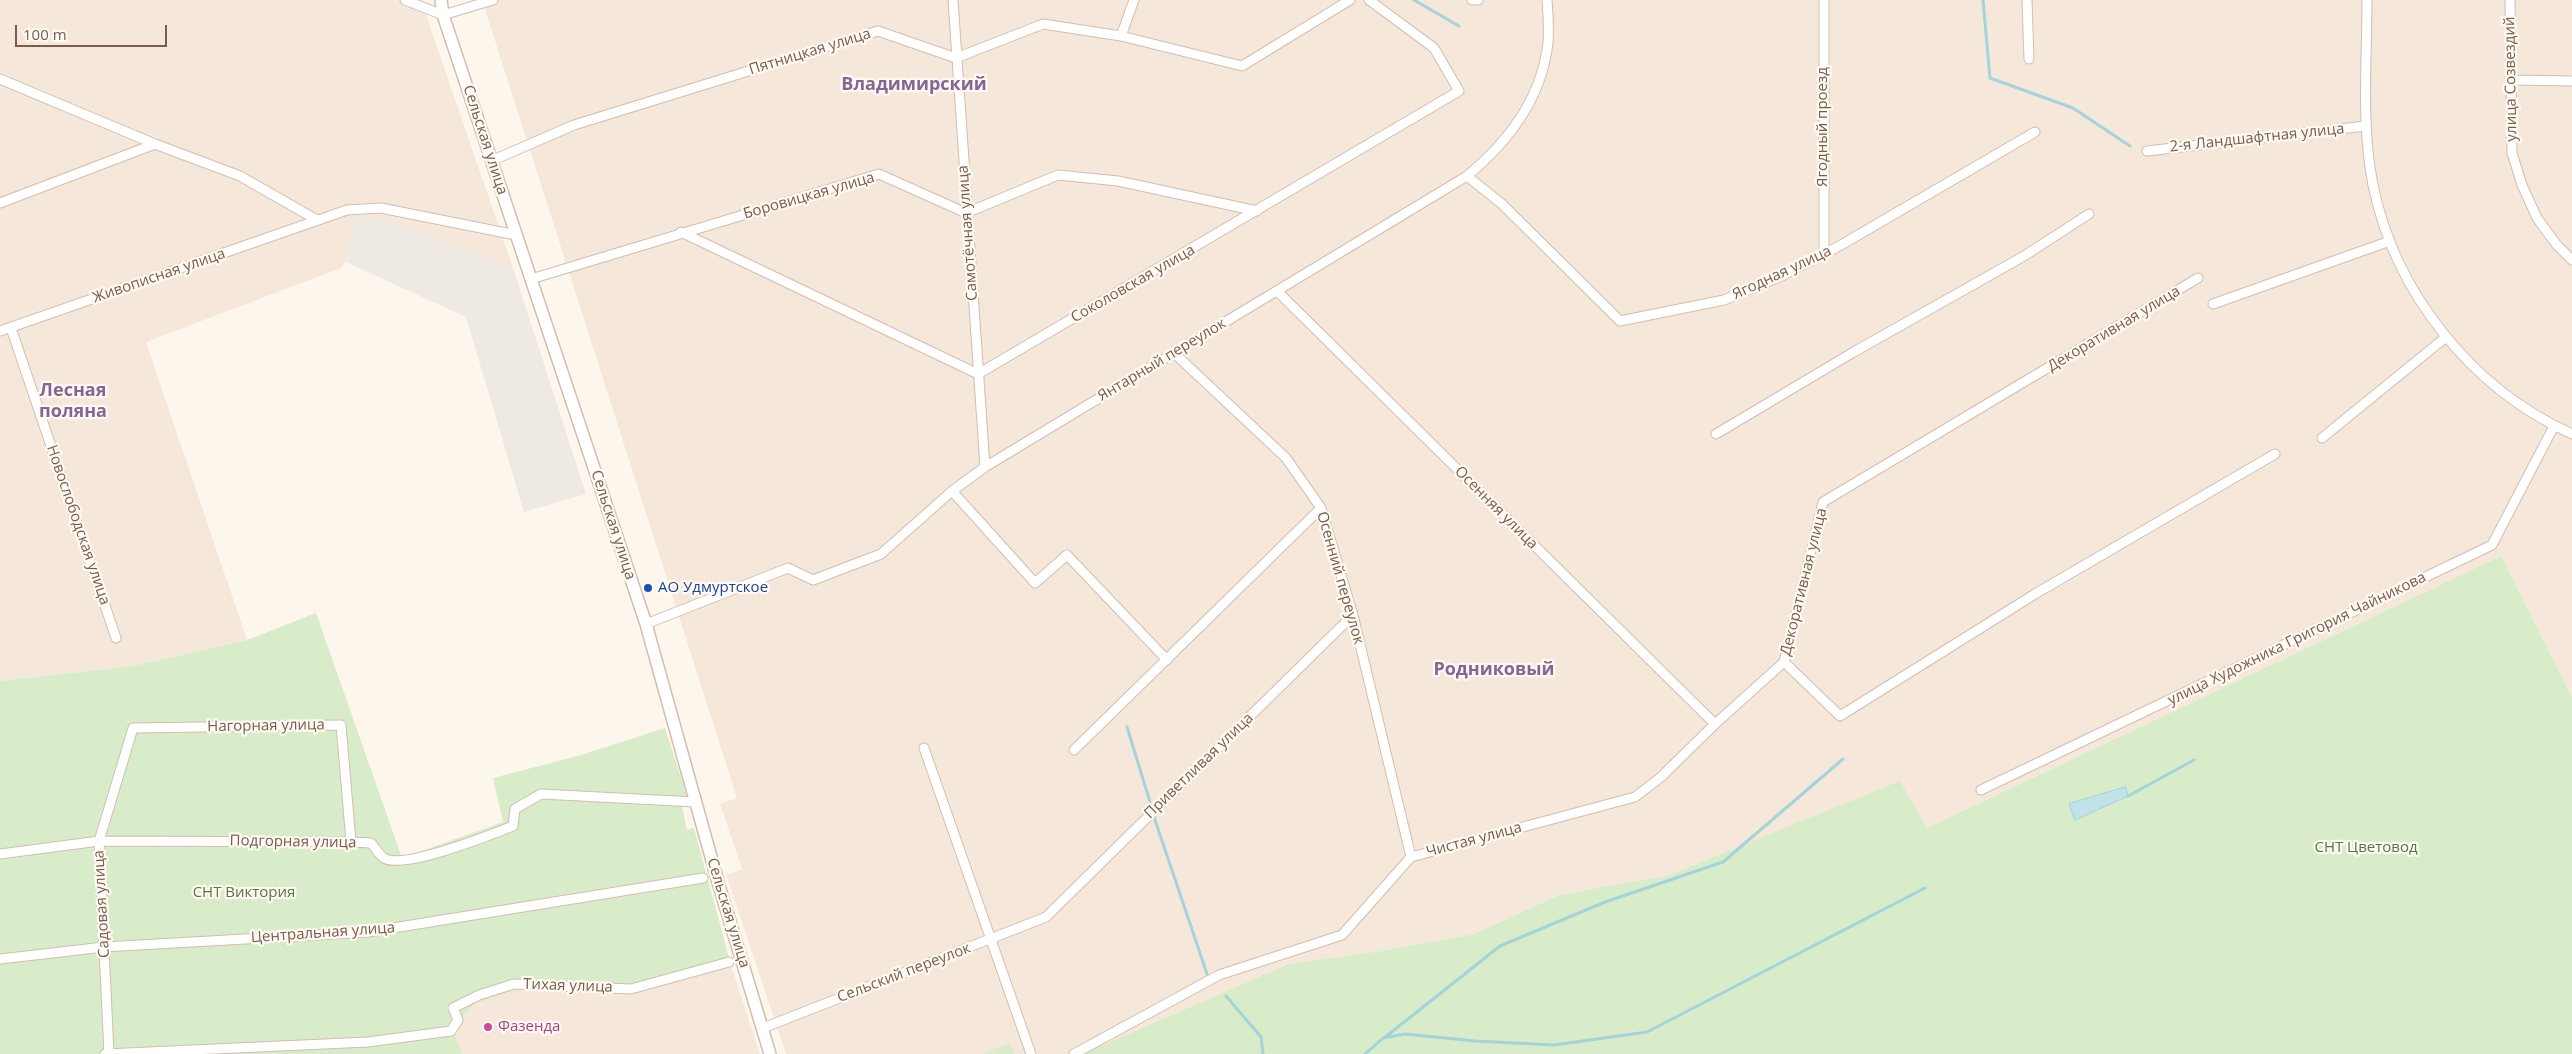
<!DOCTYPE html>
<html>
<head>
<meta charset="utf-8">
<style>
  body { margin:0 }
  #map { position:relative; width:2572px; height:1054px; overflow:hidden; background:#fdf6ec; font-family:"Open Sans",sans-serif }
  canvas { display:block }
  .scale { position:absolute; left:15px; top:25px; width:152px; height:22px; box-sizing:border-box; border:2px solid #7a5c4d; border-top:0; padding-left:6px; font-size:15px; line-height:18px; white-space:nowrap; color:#7a5c4d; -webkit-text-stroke:4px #fffaf3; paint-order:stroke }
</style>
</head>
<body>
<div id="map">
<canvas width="2572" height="1054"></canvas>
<div class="scale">100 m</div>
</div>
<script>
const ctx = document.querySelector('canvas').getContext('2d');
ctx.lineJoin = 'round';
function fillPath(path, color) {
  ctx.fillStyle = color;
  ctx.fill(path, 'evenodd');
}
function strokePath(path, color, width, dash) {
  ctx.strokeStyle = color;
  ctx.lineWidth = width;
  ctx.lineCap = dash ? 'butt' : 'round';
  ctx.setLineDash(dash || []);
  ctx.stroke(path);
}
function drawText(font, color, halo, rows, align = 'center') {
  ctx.font = font + ' "Open Sans",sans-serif';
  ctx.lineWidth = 4.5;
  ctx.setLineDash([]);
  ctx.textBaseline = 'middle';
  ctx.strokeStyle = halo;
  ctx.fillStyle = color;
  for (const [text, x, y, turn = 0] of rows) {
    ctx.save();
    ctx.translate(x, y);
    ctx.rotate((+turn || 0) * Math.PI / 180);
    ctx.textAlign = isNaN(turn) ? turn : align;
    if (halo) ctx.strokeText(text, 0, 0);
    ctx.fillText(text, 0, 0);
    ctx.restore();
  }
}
fillPath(new Path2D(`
  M 0,0 L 421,0 L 513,268 L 357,211 L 346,262 L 341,268 L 146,342 L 247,640 L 133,666 L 0,681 Z
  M 482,0 L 2572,0 L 2572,697 L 2501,556 L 1927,828 L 1900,782 L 1669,875 L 1559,895 L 1474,934 L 1381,951 L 1289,964 L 1163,1054 L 786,1054 L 726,875 L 742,869 L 720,804 L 737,798 Z
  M 731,965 L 760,1054 L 462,1054 L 455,1035 L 464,1015 L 474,1003 L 515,990 L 631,994 Z`), '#f5e8da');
fillPath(new Path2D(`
  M 357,211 L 513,268 L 586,494 L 524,512 L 466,317 L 346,262 Z`), '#efe9e4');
fillPath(new Path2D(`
  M 2501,556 L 2572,697 L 2572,1054 L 1083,1054 L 1289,964 L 1381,951 L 1474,934 L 1559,895 L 1669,875 L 1900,781 L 1927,828 Z
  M 316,613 L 402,858 L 503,822 L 493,778 L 581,755 L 665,728 L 687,796 L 680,797 L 687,830 L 694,828 L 731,965 L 631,994 L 515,990 L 475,1003 L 464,1015 L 455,1035 L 462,1054 L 0,1054 L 0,681 L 133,666 L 247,640 Z
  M 1010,1043 L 1014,1054 L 981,1054 Z`), '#d8ecc9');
const water = new Path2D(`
  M 2126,787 L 2128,796 L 2075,820 L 2069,804 Z`);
fillPath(water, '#bfe3e8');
strokePath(water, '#a5d3da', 1);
strokePath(new Path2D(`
  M 1414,0 L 1459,26
  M 1983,0 L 1990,78 L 2073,108 L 2130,146
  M 1127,727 L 1150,802
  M 2128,796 L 2194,760
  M 1154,817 L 1208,977
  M 1226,996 L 1261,1037 L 1263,1054
  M 1384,1038 L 1500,946 L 1605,902 L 1723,862 L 1843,759
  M 1365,1054 L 1383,1038 L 1405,1034 L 1475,1041 L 1554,1045 L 1647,1032 L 1925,888`), '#a5d3da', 3);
const minor = new Path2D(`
  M 405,0 L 443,15 L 493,0
  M 953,0 L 985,467
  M 1472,0 L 1478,0
  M 1824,0 L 1824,254
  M 2027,0 L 2029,59
  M 2367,0 C 2367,61 2361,125 2373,185 C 2395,293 2472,389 2572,434
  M 2510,0 L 2512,153 L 2522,185 L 2537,218 L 2556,244 L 2572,260
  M 1121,36 L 1134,0
  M 0,79 L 155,144 L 240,176 L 317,220
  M 2510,80 L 2572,81
  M 2147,151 L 2366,126
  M 491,161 L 574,125 L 878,31 L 956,58 L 1043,24 L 1121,36 L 1242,66 L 1350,0
  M 1467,176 L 1502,204 L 1620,321 L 1724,300 L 1782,276 L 1841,245 L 2035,132
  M 0,203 L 155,144
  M 681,232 L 978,374 L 1459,91 L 1434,48 L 1369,0
  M 531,279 L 879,174 L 966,213 L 1058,175 L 1118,181 L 1257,211
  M 1277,291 L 1715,724
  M 2213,304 L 2390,241
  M 11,328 L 116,638
  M 0,331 L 347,210 L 381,208 L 516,235
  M 1174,353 L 1286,458 L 1321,508 L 1353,615 L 1411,857
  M 1716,434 L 1852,353 L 2024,256 L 2089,214
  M 2322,438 L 2446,337
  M 646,624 L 788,568 L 813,580 L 881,554 L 952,491
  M 1167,660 L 1067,555 L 1035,583 L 952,491 L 985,467 L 1467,176 C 1507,143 1539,102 1547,50 C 1550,34 1548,16 1547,0
  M 1784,662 L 1823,502 L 2198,278
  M 1784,662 L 1840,716 L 2035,594 L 2275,454
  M 924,748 L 1031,1054
  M 1074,750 L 1321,508
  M 1981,790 L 2492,545 L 2554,426
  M 0,854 L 99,841 L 351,842 L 371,843 C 375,847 379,855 384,858 C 403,870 490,835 513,826 L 515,809 L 541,794 L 696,802
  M 0,959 L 104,947 L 368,932 L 703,878
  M 763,1028 L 1046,917 L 1353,615
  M 105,1054 L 368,1042 L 451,1031 L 458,1020 L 453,1008 L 479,995 L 514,984 L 631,989 L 729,962
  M 109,1054 L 99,841 L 133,728 L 341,725 L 351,842
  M 1074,1054 L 1219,975 L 1342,935 L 1411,857 L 1635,797 L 1661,777 L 1715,724 L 1784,662`);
const tertiary = new Path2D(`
  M 441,0 L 443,15 L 646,624 L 718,882 L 770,1054`);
strokePath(minor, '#d1beb0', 11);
strokePath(tertiary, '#d1beb0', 14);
strokePath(minor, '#fff', 9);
strokePath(tertiary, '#fff', 11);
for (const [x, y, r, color] of [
  [648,588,5,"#1a4fb4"],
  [488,1027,5,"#d1479c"]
]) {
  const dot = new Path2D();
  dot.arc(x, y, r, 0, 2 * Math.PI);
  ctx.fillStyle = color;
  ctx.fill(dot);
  strokePath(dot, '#fffaf3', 2);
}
drawText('15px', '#7a5c4d', '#fffaf3', [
  ["Пятницкая улица",810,52,-17],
  ["улица Созвездий",2511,79,-91],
  ["Ягодный проезд",1823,127,-90],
  ["2-я Ландшафтная улица",2257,138,-6],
  ["Сельская улица",485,140,72],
  ["Боровицкая улица",809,196,-16],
  ["Самотёчная улица",968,233,-94],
  ["Ягодная улица",1782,273,-25],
  ["Живописная улица",159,276,-19],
  ["Соколовская улица",1133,284,-30],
  ["Декоративная улица",2114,329,-31],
  ["Янтарный переулок",1162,360,-31],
  ["Осенняя улица",1496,508,45],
  ["Новослободская улица",78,525,71],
  ["Сельская улица",613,525,72],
  ["Осенний переулок",1340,578,74],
  ["Декоративная улица",1804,582,-76],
  ["улица Художника Григория Чайникова",2297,639,-26],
  ["Нагорная улица",266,726,-1],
  ["Приветливая улица",1199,766,-44],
  ["Чистая улица",1474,840,-15],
  ["Подгорная улица",293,842,1],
  ["Садовая улица",102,904,-93],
  ["Сельская улица",728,913,73],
  ["Центральная улица",323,933,-4],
  ["Сельский переулок",904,973,-21],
  ["Тихая улица",568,986,2]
]);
drawText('15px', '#164399', '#fffaf3', [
  ["АО Удмуртское",658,588]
], 'left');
drawText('15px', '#537a41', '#fffaf3', [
  ["СНТ Цветовод",2366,848],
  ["СНТ Виктория",244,893]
]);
drawText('15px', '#b23c85', '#fffaf3', [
  ["Фазенда",498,1027]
], 'left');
drawText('bold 18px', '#846695', '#fffaf3', [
  ["Владимирский",914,85],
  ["Лесная",73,391],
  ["поляна",73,412],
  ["Родниковый",1494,670]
]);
</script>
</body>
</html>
